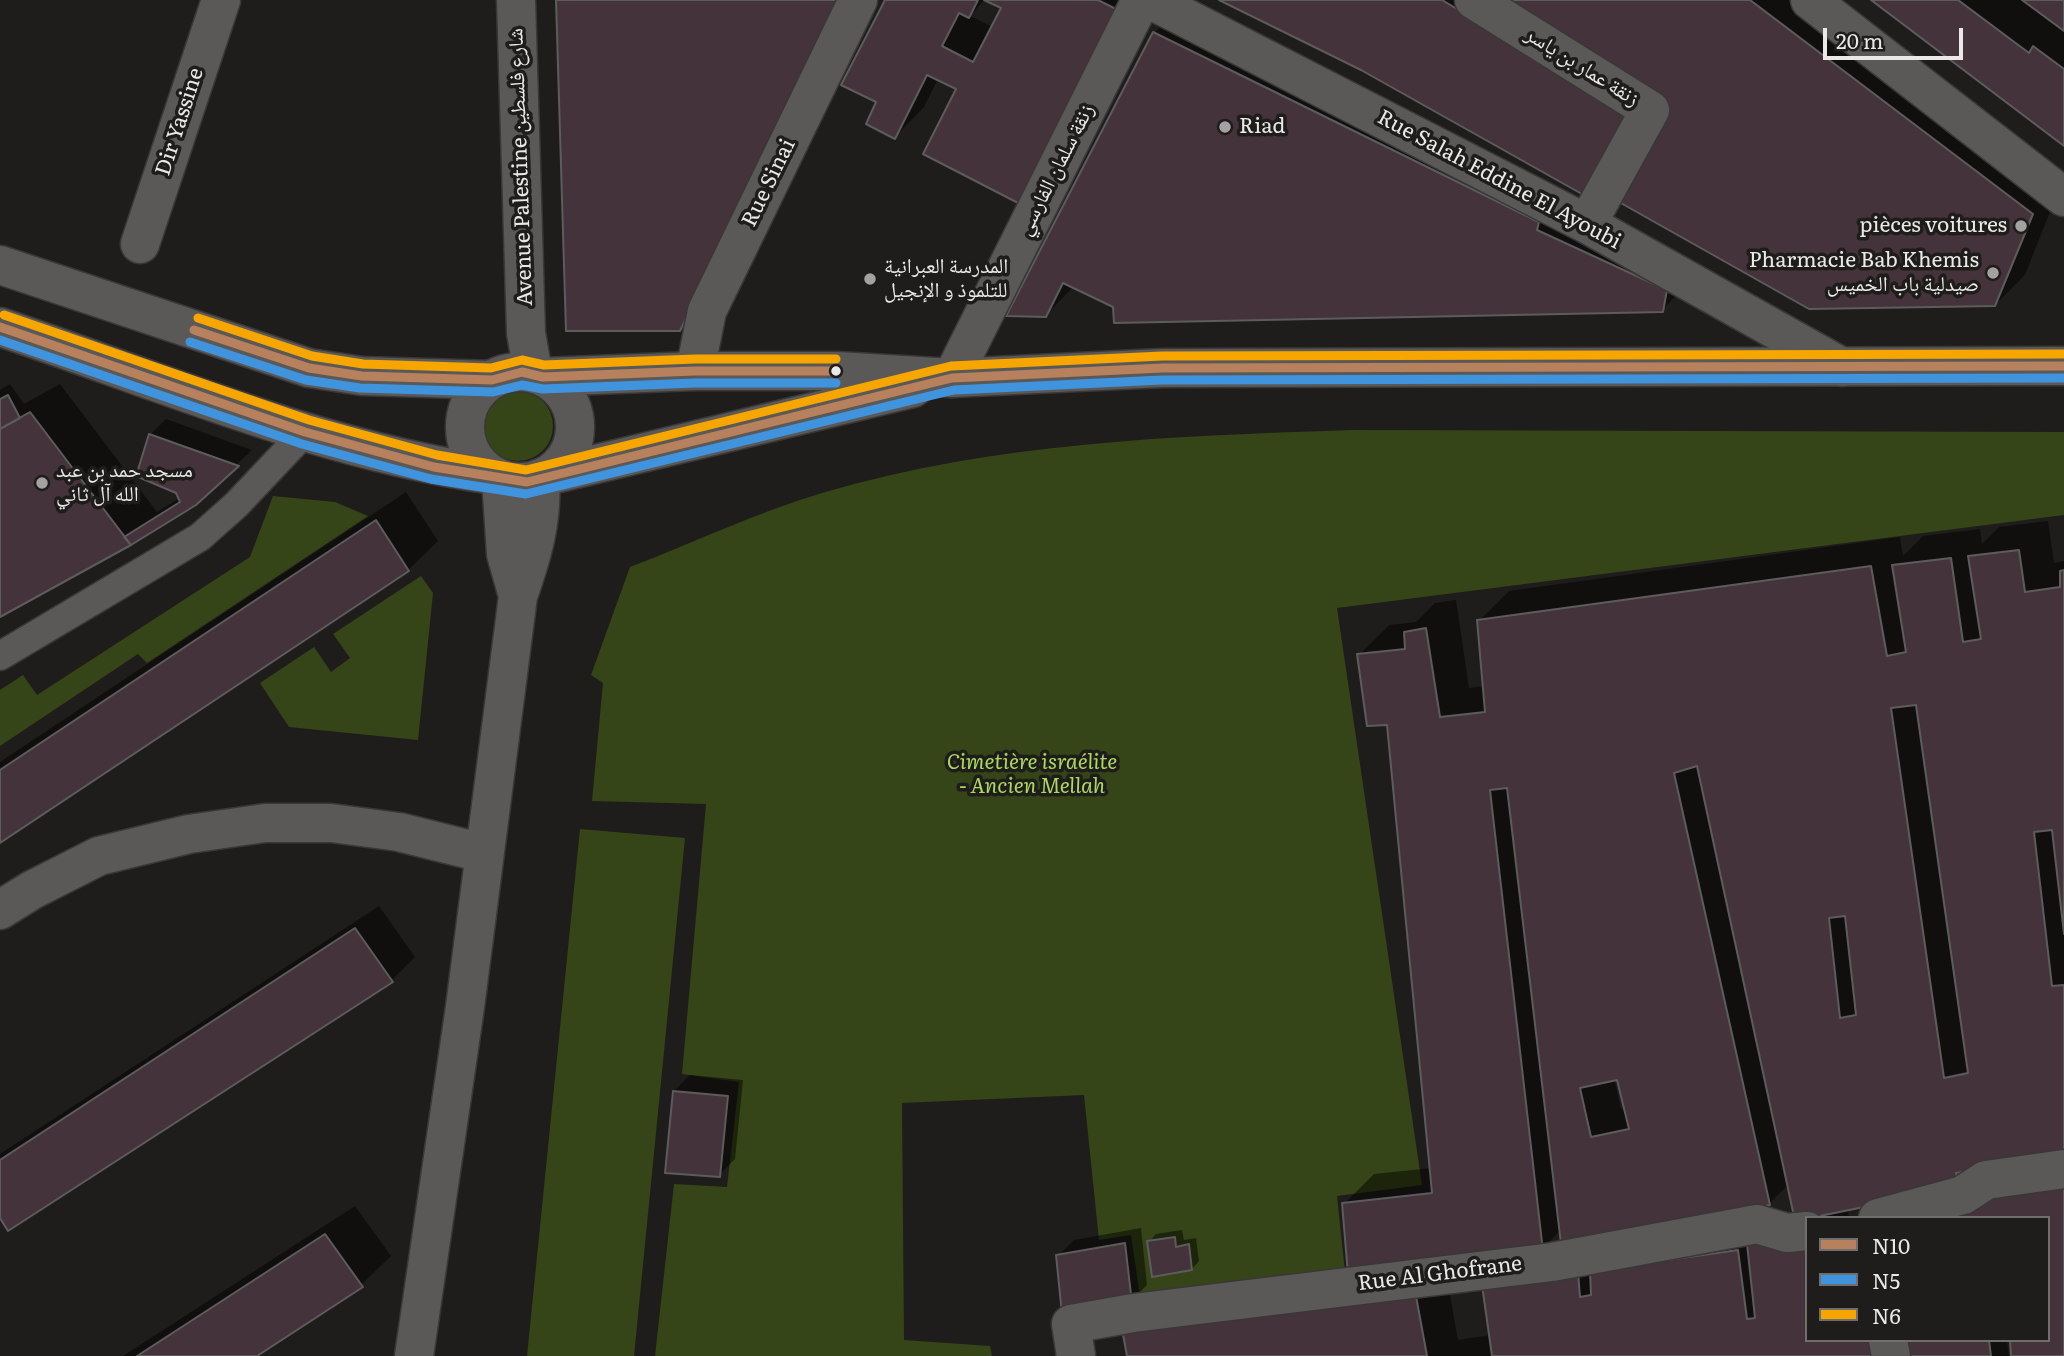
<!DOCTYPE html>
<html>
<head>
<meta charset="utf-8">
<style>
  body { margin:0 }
  #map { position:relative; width:2064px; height:1356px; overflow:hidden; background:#1e1d1c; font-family:Literata,serif }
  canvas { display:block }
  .legend { position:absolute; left:1805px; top:1216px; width:245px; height:126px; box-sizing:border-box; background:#1f1d1b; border:2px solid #706f6d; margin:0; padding:9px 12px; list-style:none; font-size:21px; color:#eae9e7 }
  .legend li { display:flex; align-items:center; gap:14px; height:35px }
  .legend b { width:35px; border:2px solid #706f6d }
  .scale { position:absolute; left:1823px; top:28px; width:140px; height:32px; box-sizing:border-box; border:4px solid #eae9e7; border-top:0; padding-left:9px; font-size:21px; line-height:24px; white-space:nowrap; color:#eae9e7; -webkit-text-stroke:5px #1f1d1b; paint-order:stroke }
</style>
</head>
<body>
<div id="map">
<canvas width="2064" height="1356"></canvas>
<ul class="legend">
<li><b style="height:9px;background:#b6815c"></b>N10</li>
<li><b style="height:9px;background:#4094de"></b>N5</li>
<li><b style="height:9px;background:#f7a600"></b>N6</li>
</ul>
<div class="scale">20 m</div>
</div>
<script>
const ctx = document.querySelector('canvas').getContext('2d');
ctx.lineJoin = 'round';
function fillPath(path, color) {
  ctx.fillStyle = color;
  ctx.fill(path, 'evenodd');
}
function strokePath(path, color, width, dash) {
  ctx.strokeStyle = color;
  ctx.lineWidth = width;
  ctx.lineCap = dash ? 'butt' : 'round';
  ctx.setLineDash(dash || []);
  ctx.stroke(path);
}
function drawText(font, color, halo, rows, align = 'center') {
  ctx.font = font + ' Literata,"Noto Naskh Arabic",serif';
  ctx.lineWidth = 7;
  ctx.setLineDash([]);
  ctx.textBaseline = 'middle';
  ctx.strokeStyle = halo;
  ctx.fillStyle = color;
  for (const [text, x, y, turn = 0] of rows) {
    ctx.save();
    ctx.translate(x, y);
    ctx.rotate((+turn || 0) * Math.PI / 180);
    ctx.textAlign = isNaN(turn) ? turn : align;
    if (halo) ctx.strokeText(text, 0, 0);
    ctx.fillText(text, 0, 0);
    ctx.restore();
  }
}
fillPath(new Path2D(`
  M483 426a35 35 0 1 1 70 0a35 35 0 1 1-70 0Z
  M 1352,430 L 2064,432 L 2064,515 L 1337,608 L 1422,1185 L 1337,1196 L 1345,1272 L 1140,1297 L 1131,1235 L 1099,1240 L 1084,1095 L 902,1103 L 904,1340 L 990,1346 L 992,1356 L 655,1356 L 674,1184 L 727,1187 L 739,1082 L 682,1074 L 706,804 L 592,801 L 603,683 L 591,675 L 630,567 C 693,543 757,512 822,493 C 994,442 1174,436 1352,430 Z
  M 273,496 L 335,502 L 368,516 L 147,663 L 138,654 L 0,746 L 0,690 L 23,675 L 37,695 L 250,557 Z
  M 421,576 L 433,593 L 418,740 L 289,727 L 260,683 L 314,647 L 331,672 L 350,658 L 333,634 Z
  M 580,829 L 685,838 L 634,1356 L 527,1356 Z`), '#354517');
fillPath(new Path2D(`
  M 887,0 L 984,0 L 970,16 L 993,27 L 1003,8 L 988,0 L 1134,0 L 958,89 L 938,79 L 924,107 L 895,137 L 878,101 Z
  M 1222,0 L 1818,0 L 2061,184 L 2025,275 L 1995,305 L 1671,104 L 1362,69 Z
  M 1874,0 L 2064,0 L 2064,144 Z
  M 1184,4 L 1568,192 L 1565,200 L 1695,261 L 1692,280 L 1662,310 L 1115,306 L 1074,286 L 1046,315 L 1154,33 Z
  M 10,384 L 24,404 L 60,384 L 157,512 L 180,498 L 150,435 L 166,419 L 252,450 L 195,504 L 0,615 L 0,390 Z
  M 406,492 L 438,541 L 408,570 L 0,841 L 0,762 Z
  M 2048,521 L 2054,563 L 2064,561 L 2064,1155 L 1958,1187 L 1848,1208 L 1849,1218 L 1807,1218 L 1807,1340 L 2007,1340 L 2009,1356 L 1129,1356 L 1445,1267 L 1458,1340 L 1491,1335 L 1484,1285 L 1344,1204 L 1374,1174 L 1432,1168 L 1389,723 L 1359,655 L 1389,625 L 1416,622 L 1435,603 L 1456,600 L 1469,688 L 1485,686 L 1479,621 L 1509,591 L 1900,537 L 1903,556 L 1923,536 L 1980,529 L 1982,544 L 1999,527 ZM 1614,1078 L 1619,1078 L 1626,1108 L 1621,1109 ZM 1789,1184 L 1795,1213 L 1539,1252 L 1561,1230 L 1769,1204 Z
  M 379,906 L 415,957 L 392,980 L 0,1215 L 0,1154 Z
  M 690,1075 L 743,1080 L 735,1159 L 719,1175 L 674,1091 Z
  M 355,1206 L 391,1256 L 361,1285 L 253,1356 L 123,1356 Z
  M 1141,1228 L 1147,1285 L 1131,1301 L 1058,1256 L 1074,1240 Z
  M 1182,1230 L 1184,1240 L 1196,1238 L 1199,1261 L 1192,1269 L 1149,1242 L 1156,1234 Z`), '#0007');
const building = new Path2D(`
  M 556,0 L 837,0 L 680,331 L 566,331 Z
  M 885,0 L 978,0 L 969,18 L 959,13 L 942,46 L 973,62 L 1001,8 L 984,0 L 1098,0 L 1116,9 L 1022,205 L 923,154 L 956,89 L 927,75 L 895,139 L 866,124 L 876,102 L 841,85 Z
  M 1219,0 L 1442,0 L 1633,115 L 1589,198 L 1361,70 Z
  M 1499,0 L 1750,0 L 2033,214 L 1995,306 L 1809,309 L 1619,202 L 1668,105 Z
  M 1871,0 L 1958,0 L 2029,53 L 2033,46 L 2064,69 L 2064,146 Z
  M 2022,0 L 2064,0 L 2064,31 Z
  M 1153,32 L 1539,222 L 1537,230 L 1667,290 L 1663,312 L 1114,323 L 1113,307 L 1063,283 L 1046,317 L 1006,316 Z
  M 8,395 L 20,418 L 0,429 L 0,399 Z
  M 30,412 L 131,545 L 0,617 L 0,429 Z
  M 149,434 L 239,466 L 196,505 L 131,545 L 124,537 L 180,502 L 176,493 L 136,476 Z
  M 376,520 L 409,571 L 0,843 L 0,770 Z
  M 2019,550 L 2025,592 L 2060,587 L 2060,571 L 2064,570 L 2064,934 L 2052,830 L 2034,832 L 2052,986 L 2064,985 L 2064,1157 L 1956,1173 L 1958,1188 L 1795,1221 L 1697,766 L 1674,773 L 1770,1205 L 1561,1244 L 1507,788 L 1490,790 L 1543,1251 L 1348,1275 L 1342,1203 L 1432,1193 L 1387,725 L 1367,726 L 1357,654 L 1405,649 L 1404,632 L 1426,628 L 1440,717 L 1485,712 L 1477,620 L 1871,566 L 1887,656 L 1906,652 L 1892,565 L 1951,558 L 1963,642 L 1981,639 L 1968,556 ZM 1916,705 L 1968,1073 L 1944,1078 L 1891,708 ZM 1845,916 L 1856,1015 L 1840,1018 L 1829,918 ZM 1617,1080 L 1629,1129 L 1591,1137 L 1580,1088 Z
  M 355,928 L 393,982 L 8,1231 L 0,1218 L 0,1160 Z
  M 673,1091 L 728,1096 L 720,1177 L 665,1173 Z
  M 2064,1183 L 2064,1356 L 2011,1356 L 2010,1340 L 2048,1340 L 2048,1218 L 1944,1218 L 1971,1197 Z
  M 325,1234 L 363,1287 L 257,1356 L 137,1356 Z
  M 1807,1236 L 1807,1340 L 1878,1340 L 1880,1356 L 1492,1356 L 1482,1285 L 1578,1272 L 1580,1297 L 1591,1295 L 1590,1271 L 1738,1250 L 1747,1319 L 1755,1318 L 1747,1244 Z
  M 1175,1237 L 1176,1247 L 1189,1244 L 1192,1270 L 1152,1277 L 1147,1241 Z
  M 1125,1243 L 1132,1303 L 1062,1314 L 1056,1255 Z
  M 1416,1296 L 1427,1356 L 1127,1356 L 1122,1329 Z
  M 1903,1340 L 1989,1340 L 1991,1356 L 1905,1356 Z`);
fillPath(building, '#44333b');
strokePath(building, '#5d5c5c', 2);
const service = new Path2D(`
  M 0,656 L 200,537 L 236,505 L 305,432`);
const pedestrian = new Path2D(`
  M 1878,1218 L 1963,1195 L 1986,1180 L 2064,1169
  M 1888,1340 L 1891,1356
  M 1076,1356 L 1071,1324 L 1133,1313 L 1552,1262 L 1757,1224 L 1787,1233 L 1807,1231`);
const minor = new Path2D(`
  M 516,0 L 526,333 L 533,373
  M 1151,0 L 1587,224 L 1842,367
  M 1474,0 L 1650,110 L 1587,224
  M 1810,0 L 2064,197
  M 140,244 L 221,0
  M 695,371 L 707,311 L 858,0
  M 952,378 L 1141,0
  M 501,479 L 506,554 L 518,596
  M 0,910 L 32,890 L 99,856 L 189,834 L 265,823 L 331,823 L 399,832 L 483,853
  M 414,1356 L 465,1007 L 518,596 C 532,556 543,520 540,478`);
const tertiary = new Path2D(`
  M 0,265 L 309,368 L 362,376 L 492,380
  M 0,327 C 162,382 324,451 493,475
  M465 427a55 55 0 1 1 110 0a55 55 0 1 1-110 0Z
  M 543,377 L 695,371 L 837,371 L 952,378 L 1162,368 L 2064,366
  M 546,476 L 913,388`);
strokePath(service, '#393837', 31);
strokePath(pedestrian, '#393837', 41);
strokePath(minor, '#393837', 41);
strokePath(tertiary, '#393837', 41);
strokePath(service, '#5a5958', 28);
strokePath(pedestrian, '#5a5958', 38);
strokePath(minor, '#5a5958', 38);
strokePath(tertiary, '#5a5958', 38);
strokePath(new Path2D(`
  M 0,327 L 305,432 L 434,467 L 527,482 L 952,378 L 1162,368 L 2064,366
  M 194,330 L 309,368 L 362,376 L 492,380 L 522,372 L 543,377 L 695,371 L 836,371`), '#b6815c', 9);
strokePath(new Path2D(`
  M 0,340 L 302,444 L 431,479 L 526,494 L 954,390 L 1162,380 L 2064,378
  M 190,342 L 306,380 L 360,388 L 493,392 L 522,385 L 543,389 L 695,383 L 836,383`), '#4094de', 9);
strokePath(new Path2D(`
  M 4,315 L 309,420 L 437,455 L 526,470 L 951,366 L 1162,356 L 2064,354
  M 198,318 L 312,356 L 363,364 L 491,368 L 522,360 L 544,365 L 695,359 L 836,359`), '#f7a600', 9);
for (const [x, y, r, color] of [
  [1225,127,7,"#a3a2a0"],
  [2021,226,7,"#a3a2a0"],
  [1993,273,7,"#a3a2a0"],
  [870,279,7,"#a3a2a0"],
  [836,371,6,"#eae9e7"],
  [42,483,7,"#a3a2a0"]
]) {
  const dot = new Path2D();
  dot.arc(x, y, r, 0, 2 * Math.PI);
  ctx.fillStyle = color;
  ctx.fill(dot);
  strokePath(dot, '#1f1d1b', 2.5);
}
drawText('21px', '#eae9e7', '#1f1d1b', [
  ["زنقة عمار بن ياسر",1582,67,32],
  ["Dir Yassine",180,122,-72],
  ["Avenue Palestine شارع فلسطين",521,167,-92],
  ["زنقة سلمان الفارسي",1056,170,-63],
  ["Rue Salah Eddine El Ayoubi",1499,180,28],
  ["Rue Sinai",769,183,-64],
  ["Rue Al Ghofrane",1440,1274,-7]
]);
drawText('21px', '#eae9e7', '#1f1d1b', [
  ["Riad",1239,127],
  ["pièces voitures",2007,226,"right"],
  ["Pharmacie Bab Khemis",1979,261,"right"],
  ["صيدلية باب الخميس",1979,285,"right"],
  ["المدرسة العبرانية",884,267],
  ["للتلموذ و الإنجيل",884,291],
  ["مسجد حمد بن عبد",56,471],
  ["الله آل ثاني",56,495]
], 'left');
drawText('italic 21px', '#abd85d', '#1f1d1b', [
  ["Cimetière israélite",1032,763],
  ["- Ancien Mellah",1032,787]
]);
</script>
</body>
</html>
